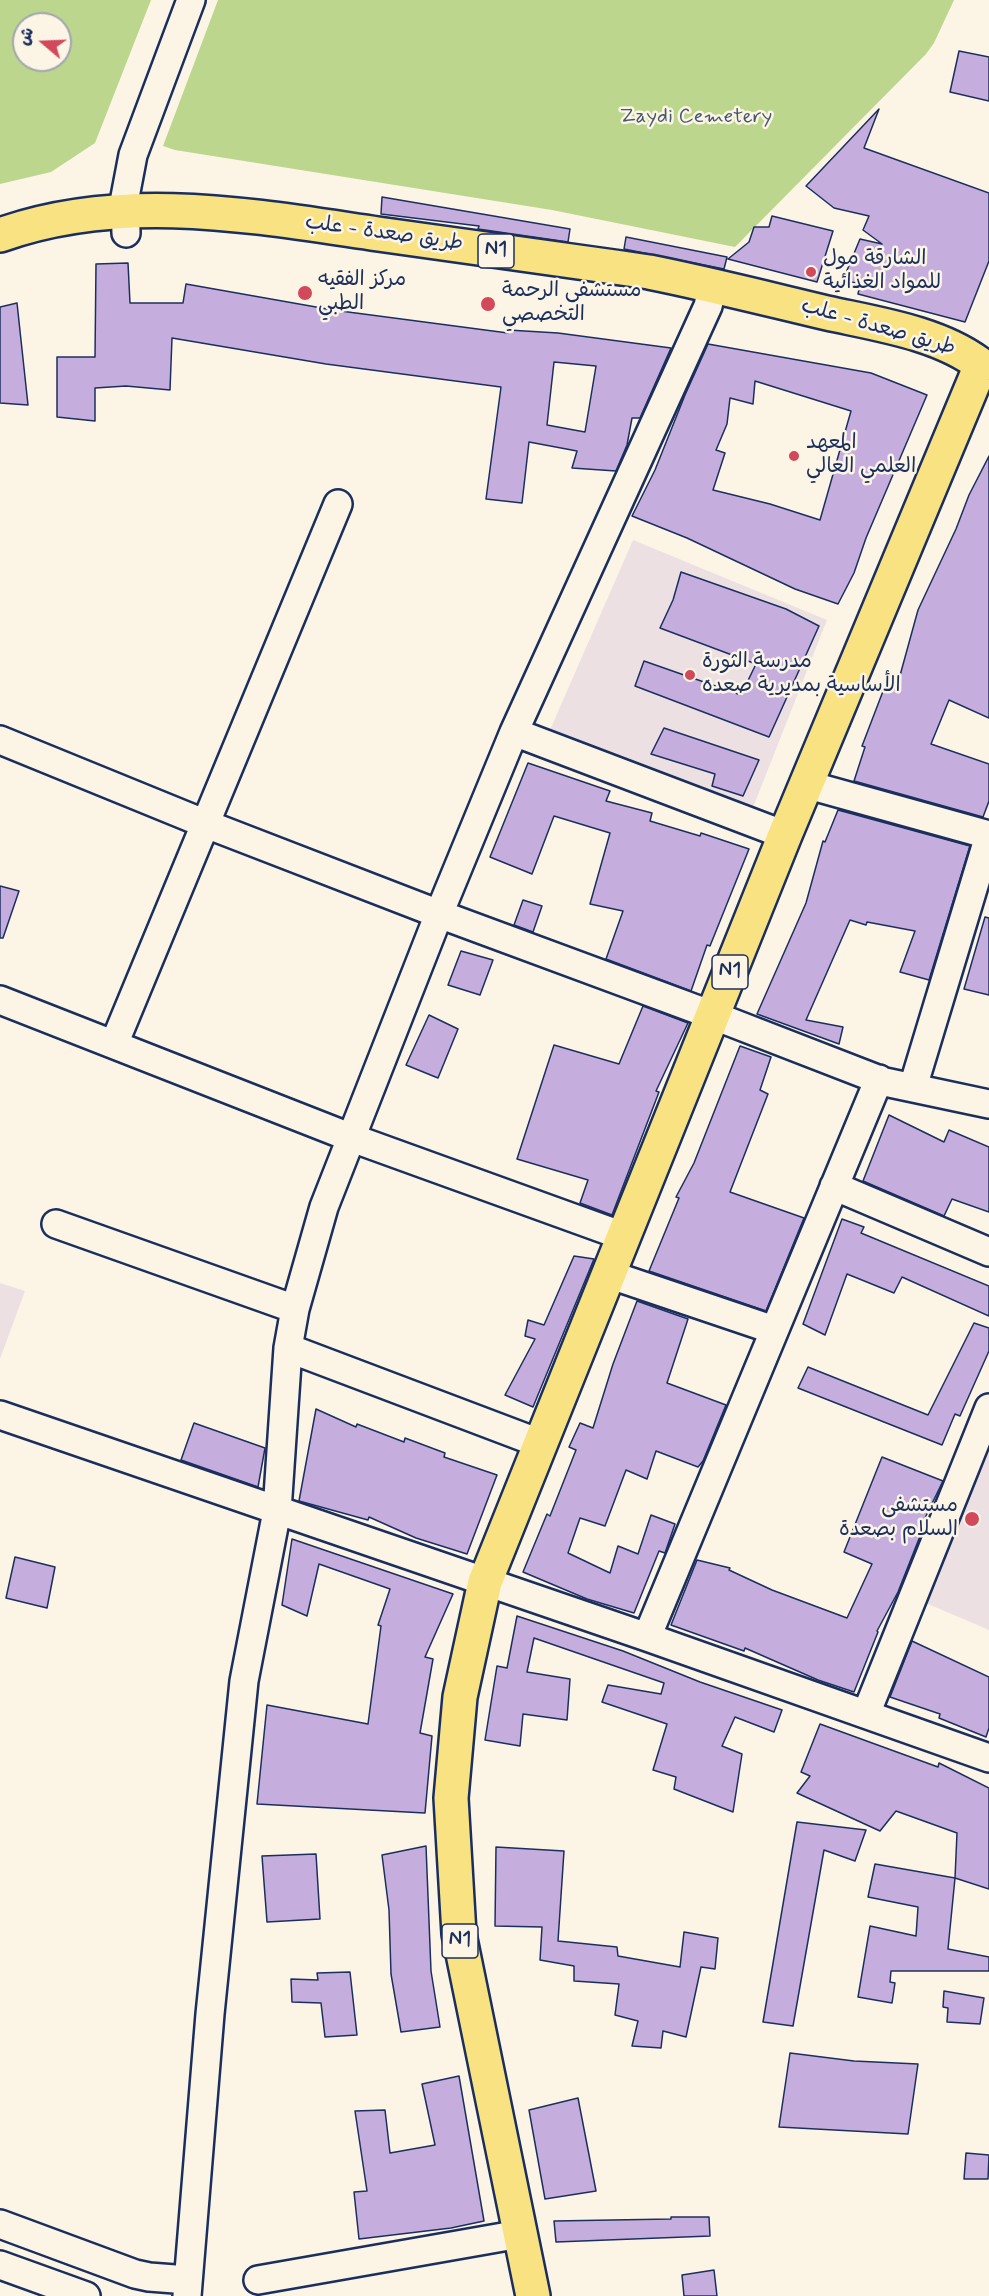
<!DOCTYPE html>
<html>
<head>
<meta charset="utf-8">
<style>
  body { margin:0 }
  #map { position:relative; width:989px; height:2296px; overflow:hidden; background:#fcf5e5; font-family:Mynerve,"Playpen Sans Arabic",sans-serif }
  canvas { display:block }
  .north { position:absolute; left:12px; top:12px; width:60px; height:60px; box-sizing:border-box; background:#fcf5e5; border:2px solid #a2a6af; border-radius:50%; rotate:289deg; font-size:16px; font-weight:700; line-height:24px; text-align:center; color:#1b2f5e }
  .north::after { content:''; display:block; margin:auto; width:21px; height:27px; background:#d1495b; clip-path:polygon(50% 0,100% 100%,50% 72%,0 100%) }
</style>
</head>
<body>
<div id="map">
<canvas width="989" height="2296"></canvas>
<div class="north">ش</div>
</div>
<script>
const ctx = document.querySelector('canvas').getContext('2d');
ctx.lineJoin = 'round';
function fillPath(path, color) {
  ctx.fillStyle = color;
  ctx.fill(path, 'evenodd');
}
function strokePath(path, color, width, dash) {
  ctx.strokeStyle = color;
  ctx.lineWidth = width;
  ctx.lineCap = dash ? 'butt' : 'round';
  ctx.setLineDash(dash || []);
  ctx.stroke(path);
}
function drawText(font, color, halo, rows, align = 'center') {
  ctx.font = font + ' Mynerve,"Playpen Sans Arabic",sans-serif';
  ctx.lineWidth = 5;
  ctx.setLineDash([]);
  ctx.textBaseline = 'middle';
  ctx.strokeStyle = halo;
  ctx.fillStyle = color;
  for (const [text, x, y, turn = 0] of rows) {
    ctx.save();
    ctx.translate(x, y);
    ctx.rotate((+turn || 0) * Math.PI / 180);
    ctx.textAlign = isNaN(turn) ? turn : align;
    if (halo) ctx.strokeText(text, 0, 0);
    ctx.fillText(text, 0, 0);
    ctx.restore();
  }
}
fillPath(new Path2D(`
  M 633,540 L 827,620 L 752,810 L 550,730 Z
  M 0,1283 L 25,1291 L 0,1359 Z
  M 989,1437 L 989,1630 L 921,1601 Z`), '#ece0e3');
fillPath(new Path2D(`
  M 0,0 L 151,0 L 95,143 L 51,172 L 0,184 ZM 24,24 L 60,24 L 60,60 L 24,60 Z
  M 218,0 L 954,0 L 934,43 L 926,54 L 735,247 L 552,210 L 175,150 L 163,146 Z`), '#bcd68d');
const building = new Path2D(`
  M 959,51 L 989,57 L 989,101 L 950,92 Z
  M 879,109 L 864,148 L 989,193 L 989,261 L 965,322 L 858,294 L 860,284 L 843,280 L 860,239 L 882,244 L 863,230 L 869,216 L 834,208 L 806,186 Z
  M 382,197 L 570,229 L 568,242 L 478,229 L 479,226 L 381,214 Z
  M 772,216 L 833,231 L 817,282 L 728,259 L 749,242 L 754,227 L 769,227 Z
  M 626,237 L 727,257 L 724,269 L 624,249 Z
  M 128,263 L 130,303 L 183,303 L 186,284 L 333,310 L 508,333 L 508,330 L 558,333 L 671,348 L 640,418 L 632,418 L 627,445 L 616,471 L 572,468 L 577,451 L 529,442 L 522,503 L 486,499 L 501,387 L 326,364 L 172,338 L 170,390 L 126,386 L 95,388 L 95,421 L 57,417 L 57,357 L 95,357 L 96,264 ZM 554,362 L 596,366 L 585,432 L 547,425 Z
  M 17,303 L 28,405 L 0,403 L 0,307 Z
  M 708,344 L 871,373 L 927,395 L 866,538 L 854,573 L 838,604 L 795,589 L 687,538 L 632,516 L 655,470 L 685,395 ZM 755,381 L 851,411 L 820,520 L 770,504 L 713,490 L 725,453 L 716,450 L 727,424 L 730,398 L 753,404 Z
  M 989,456 L 989,718 L 949,700 L 931,744 L 989,764 L 989,801 L 983,817 L 854,781 L 865,747 L 862,746 L 885,686 L 896,690 L 918,610 L 956,529 L 969,495 Z
  M 681,572 L 786,609 L 819,626 L 769,737 L 635,686 L 644,661 L 741,695 L 756,664 L 660,628 L 673,600 Z
  M 664,728 L 759,760 L 743,796 L 712,786 L 715,774 L 651,754 Z
  M 528,763 L 610,791 L 606,801 L 652,813 L 650,821 L 700,836 L 701,833 L 749,849 L 710,946 L 707,945 L 691,991 L 606,959 L 623,911 L 590,904 L 610,833 L 554,816 L 532,874 L 490,857 Z
  M 838,810 L 970,846 L 929,980 L 900,972 L 915,931 L 867,922 L 866,925 L 850,920 L 806,1020 L 843,1027 L 839,1044 L 757,1014 L 806,903 L 823,841 L 825,842 Z
  M 0,886 L 19,891 L 3,938 L 0,938 Z
  M 523,900 L 542,906 L 533,932 L 514,925 Z
  M 985,917 L 989,918 L 989,995 L 964,989 Z
  M 461,951 L 493,960 L 480,995 L 448,985 Z
  M 643,1006 L 688,1023 L 656,1091 L 659,1092 L 612,1215 L 580,1203 L 588,1180 L 517,1159 L 554,1045 L 619,1064 Z
  M 429,1015 L 458,1029 L 438,1078 L 406,1065 Z
  M 740,1046 L 771,1057 L 760,1090 L 768,1094 L 730,1192 L 804,1218 L 766,1311 L 649,1271 L 679,1198 L 676,1197 L 694,1163 Z
  M 889,1115 L 944,1142 L 949,1130 L 989,1147 L 989,1212 L 952,1199 L 944,1216 L 863,1181 Z
  M 842,1219 L 864,1227 L 861,1233 L 989,1286 L 989,1316 L 902,1277 L 894,1293 L 847,1274 L 825,1335 L 803,1324 Z
  M 574,1256 L 594,1259 L 533,1407 L 505,1395 L 535,1339 L 525,1336 L 528,1320 L 544,1325 Z
  M 637,1301 L 688,1319 L 667,1383 L 726,1405 L 703,1461 L 698,1467 L 656,1451 L 647,1479 L 626,1470 L 605,1526 L 580,1518 L 568,1553 L 610,1573 L 618,1546 L 638,1554 L 651,1515 L 675,1524 L 665,1553 L 659,1551 L 634,1613 L 587,1599 L 523,1572 L 547,1514 L 550,1516 L 576,1450 L 569,1447 L 580,1423 L 593,1428 L 613,1364 Z
  M 974,1323 L 989,1328 L 989,1351 L 960,1416 L 955,1414 L 942,1445 L 798,1388 L 808,1367 L 928,1415 Z
  M 316,1409 L 356,1427 L 357,1424 L 404,1442 L 405,1438 L 445,1453 L 444,1457 L 497,1475 L 467,1554 L 416,1538 L 369,1517 L 368,1520 L 299,1501 Z
  M 194,1423 L 265,1448 L 258,1487 L 181,1460 Z
  M 882,1457 L 943,1481 L 924,1520 L 926,1521 L 898,1592 L 877,1631 L 878,1632 L 854,1692 L 818,1680 L 745,1648 L 744,1651 L 671,1625 L 697,1560 L 730,1568 L 729,1570 L 772,1590 L 847,1618 L 872,1564 L 844,1552 Z
  M 292,1539 L 453,1594 L 425,1657 L 433,1659 L 420,1733 L 432,1736 L 425,1813 L 257,1804 L 267,1705 L 368,1724 L 381,1626 L 378,1625 L 390,1589 L 319,1564 L 307,1616 L 282,1605 Z
  M 15,1557 L 55,1567 L 47,1608 L 6,1598 Z
  M 517,1616 L 623,1651 L 700,1682 L 782,1710 L 774,1732 L 735,1717 L 722,1746 L 742,1754 L 733,1812 L 674,1789 L 676,1777 L 653,1770 L 667,1724 L 602,1702 L 608,1685 L 661,1694 L 664,1683 L 534,1638 L 527,1672 L 570,1679 L 567,1720 L 523,1714 L 520,1746 L 485,1740 L 497,1666 L 507,1668 Z
  M 912,1641 L 989,1677 L 989,1728 L 986,1737 L 939,1718 L 940,1714 L 890,1697 Z
  M 820,1724 L 938,1767 L 939,1763 L 989,1788 L 989,1889 L 955,1878 L 957,1833 L 896,1811 L 880,1831 L 797,1793 L 810,1776 L 801,1772 Z
  M 797,1822 L 866,1830 L 855,1861 L 824,1850 L 793,2026 L 763,2022 Z
  M 426,1846 L 431,1971 L 440,2027 L 401,2032 L 391,1974 L 389,1910 L 382,1855 Z
  M 496,1847 L 564,1851 L 558,1941 L 617,1947 L 618,1956 L 680,1967 L 684,1932 L 718,1938 L 715,1969 L 701,1967 L 686,2037 L 663,2031 L 661,2048 L 632,2046 L 638,2021 L 615,2015 L 619,1984 L 574,1981 L 574,1966 L 540,1960 L 542,1927 L 495,1926 Z
  M 316,1854 L 320,1919 L 267,1922 L 262,1856 Z
  M 875,1864 L 955,1878 L 948,1949 L 989,1957 L 989,1971 L 891,1971 L 890,1982 L 895,1983 L 892,2003 L 858,1997 L 870,1926 L 916,1936 L 918,1907 L 868,1897 Z
  M 350,1972 L 357,2035 L 325,2037 L 321,2003 L 292,2002 L 291,1979 L 318,1980 L 317,1973 Z
  M 944,1991 L 984,1998 L 980,2024 L 947,2022 L 948,2008 L 943,2007 Z
  M 790,2053 L 854,2061 L 918,2064 L 908,2134 L 779,2127 Z
  M 459,2076 L 484,2221 L 451,2228 L 359,2239 L 354,2192 L 367,2191 L 355,2111 L 385,2110 L 390,2153 L 435,2145 L 422,2084 Z
  M 578,2098 L 596,2191 L 545,2199 L 529,2110 Z
  M 966,2153 L 989,2155 L 988,2179 L 964,2179 Z
  M 671,2217 L 709,2217 L 710,2236 L 556,2242 L 554,2221 L 671,2219 Z
  M 714,2270 L 717,2296 L 684,2296 L 682,2275 Z`);
fillPath(building, '#c5aedd');
strokePath(building, '#1b2f5e', 1.5);
const minor = new Path2D(`
  M 126,233 L 125,197 L 133,155 L 191,0
  M 514,732 L 785,835
  M 0,740 L 206,824 L 439,914 L 712,1015 L 885,1082 L 989,1104
  M 805,784 L 989,835
  M 0,1000 L 352,1138 L 623,1236
  M 114,1044 L 338,504
  M 913,1087 L 989,836
  M 834,1186 L 989,1252
  M 56,1224 L 295,1309
  M 608,1274 L 774,1330
  M 288,1348 L 539,1443
  M 0,1415 L 647,1637 L 989,1758
  M 647,1637 L 879,1079
  M 866,1714 L 989,1408
  M 0,2224 L 135,2274 L 149,2277 L 188,2280
  M 0,2265 L 86,2296
  M 258,2280 L 520,2234
  M 187,2296 L 210,2014 L 244,1681 L 277,1511 L 288,1348 L 295,1309 L 324,1207 L 439,914 L 514,732 L 708,306 L 713,285`);
const highway = new Path2D(`
  M 0,235 C 123,191 254,216 378,234 C 469,247 559,259 649,272 C 709,284 768,299 827,313 C 877,324 940,333 981,365
  M 533,2296 L 459,1934 L 451,1798 L 460,1697 L 485,1582 L 785,835 L 981,365`);
strokePath(minor, '#1b2f5e', 32);
strokePath(highway, '#1b2f5e', 38);
strokePath(minor, '#fcf5e5', 27);
strokePath(highway, '#f8e281', 33);
for (const [x, y, r, color] of [
  [811,272,6,"#d1495b"],
  [305,293,8,"#d1495b"],
  [488,304,8,"#d1495b"],
  [794,456,6,"#d1495b"],
  [690,675,6,"#d1495b"],
  [972,1519,8,"#d1495b"]
]) {
  const dot = new Path2D();
  dot.arc(x, y, r, 0, 2 * Math.PI);
  ctx.fillStyle = color;
  ctx.fill(dot);
  strokePath(dot, '#fcf5e5', 2);
}
for (const [x, y, w] of [
  [496,251,36],
  [730,972,36],
  [460,1941,36]
]) {
  const box = new Path2D();
  box.roundRect(x - w / 2, y - 17, w, 34, 4.5);
  ctx.fillStyle = '#fcf5e5';
  ctx.fill(box);
  strokePath(box, '#1b2f5e', 1.5);
}
drawText('bold 20px', '#1b2f5e', null, [
  ["N1",496,251],
  ["N1",730,972],
  ["N1",460,1941]
]);
drawText('21px', '#43596a', '#fcf5e5', [
  ["Zaydi Cemetery",696,118]
]);
drawText('21px', '#1b2f5e', '#fcf5e5', [
  ["طريق صعدة - علب",384,234,8],
  ["طريق صعدة - علب",878,328,16]
]);
drawText('21px', '#1b2f5e', '#fcf5e5', [
  ["الشارقة مول",823,260],
  ["للمواد الغذائية",823,284],
  ["مركز الفقيه",318,281],
  ["الطبي",318,305],
  ["مستشفى الرحمة",502,292],
  ["التخصصي",502,316],
  ["المعهد",806,444],
  ["العلمي العالي",806,468],
  ["مدرسة الثورة",702,663],
  ["الأساسية بمديرية صعده",702,687],
  ["مستشفى",958,1507,"right"],
  ["السلام بصعدة",958,1531,"right"]
], 'left');
</script>
</body>
</html>
